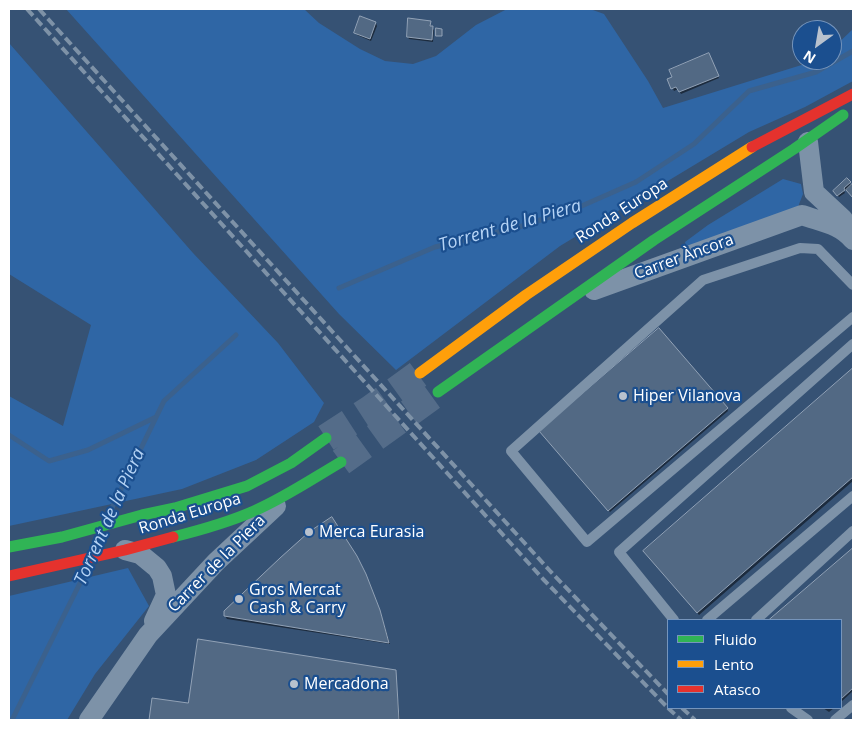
<!DOCTYPE html>
<html>
<head>
<meta charset="utf-8">
<style>
  body { margin:0 }
  #map { position:relative; width:862px; height:729px; overflow:hidden; background:#365274; font-family:"Open Sans",sans-serif }
  canvas { display:block }
  .frame { position:absolute; inset:0; border:10px solid #fff; pointer-events:none }
  .legend { position:absolute; left:667px; top:619px; width:175px; height:90px; box-sizing:border-box; background:#1b4f8f; border:1px solid #7695bc; margin:0; padding:6px 9px; list-style:none; font-size:15px; color:#fff }
  .legend li { display:flex; align-items:center; gap:10px; height:25px }
  .legend b { width:25px; border:1px solid #7695bc }
  .north { position:absolute; left:792px; top:20px; width:50px; height:50px; box-sizing:border-box; background:#1b4f8f; border:1px solid #7695bc; border-radius:50%; rotate:212deg; font-size:14px; font-weight:700; line-height:20px; text-align:center; color:#fff }
  .north::after { content:''; display:block; margin:auto; width:18px; height:22px; background:#b9c2ce; clip-path:polygon(50% 0,100% 100%,50% 72%,0 100%) }
</style>
</head>
<body>
<div id="map">
<canvas width="862" height="729"></canvas>
<div class="frame"></div>
<ul class="legend">
<li><b style="height:6px;background:#30b455"></b>Fluido</li>
<li><b style="height:6px;background:#ff9f0a"></b>Lento</li>
<li><b style="height:6px;background:#e5322d"></b>Atasco</li>
</ul>
<div class="north">N</div>
</div>
<script>
const ctx = document.querySelector('canvas').getContext('2d');
ctx.lineJoin = 'round';
function fillPath(path, color) {
  ctx.fillStyle = color;
  ctx.fill(path, 'evenodd');
}
function strokePath(path, color, width, dash) {
  ctx.strokeStyle = color;
  ctx.lineWidth = width;
  ctx.lineCap = dash ? 'butt' : 'round';
  ctx.setLineDash(dash || []);
  ctx.stroke(path);
}
function drawText(font, color, halo, rows, align = 'center') {
  ctx.font = font + ' "Open Sans",sans-serif';
  ctx.lineWidth = 4.5;
  ctx.setLineDash([]);
  ctx.textBaseline = 'middle';
  ctx.strokeStyle = halo;
  ctx.fillStyle = color;
  for (const [text, x, y, turn = 0] of rows) {
    ctx.save();
    ctx.translate(x, y);
    ctx.rotate((+turn || 0) * Math.PI / 180);
    ctx.textAlign = isNaN(turn) ? turn : align;
    if (halo) ctx.strokeText(text, 0, 0);
    ctx.fillText(text, 0, 0);
    ctx.restore();
  }
}
fillPath(new Path2D(`
  M 66,9 L 304,9 L 319,23 L 360,49 L 385,61 L 413,64 L 436,56 L 476,25 L 507,9 L 590,9 L 604,14 L 648,81 L 663,108 L 808,63 L 813,60 L 832,60 L 832,49 L 853,29 L 853,81 L 805,107 L 749,132 L 560,246 L 396,370 L 339,314 Z
  M 9,43 L 193,253 L 278,343 L 324,403 L 314,422 L 256,460 L 182,489 L 9,526 L 9,396 L 63,426 L 91,325 L 9,274 Z
  M 783,179 L 801,184 L 803,194 L 796,212 L 687,250 L 685,242 L 708,225 Z
  M 128,568 L 149,606 L 95,674 L 67,720 L 9,720 L 9,596 Z`), '#2f66a5');
fillPath(new Path2D(`
  M 430,22 L 431,27 L 434,30 L 433,42 L 409,39 L 408,37 Z
  M 376,23 L 377,26 L 371,41 L 357,35 L 356,33 Z
  M 710,57 L 719,78 L 681,94 L 678,89 L 674,91 L 669,80 Z
  M 847,180 L 852,186 L 853,185 L 853,197 L 847,189 L 844,191 L 845,193 L 839,197 L 836,193 Z
  M 853,370 L 853,481 L 699,615 L 645,551 Z
  M 727,408 L 728,411 L 610,512 L 542,434 Z
  M 853,549 L 853,691 L 841,702 L 841,620 L 771,620 Z
  M 366,577 L 381,614 L 390,644 L 227,619 L 225,616 Z
  M 395,671 L 400,720 L 150,720 L 153,700 L 189,705 Z
  M 823,708 L 834,708 L 829,712 Z`), '#0007');
strokePath(new Path2D(`
  M 339,288 L 435,247 L 519,227 L 577,208 L 636,182 L 694,144 L 749,91 L 816,72 L 853,51
  M 9,435 L 49,461 L 88,450 L 156,417
  M 109,514 L 164,401 L 236,335
  M 12,720 L 87,569`), '#3b618d', 5);
const building = new Path2D(`
  M 360,16 L 376,22 L 370,39 L 354,33 Z
  M 408,18 L 431,21 L 430,26 L 433,26 L 432,40 L 407,37 Z
  M 436,28 L 442,29 L 442,36 L 436,36 Z
  M 709,53 L 719,76 L 679,92 L 676,87 L 671,89 L 667,79 L 672,77 L 669,70 Z
  M 847,178 L 851,182 L 844,188 L 845,190 L 837,196 L 833,191 Z
  M 853,183 L 853,198 L 846,190 Z
  M 659,328 L 728,408 L 608,511 L 539,431 Z
  M 853,368 L 853,477 L 697,613 L 643,551 Z
  M 332,517 L 357,556 L 366,574 L 380,610 L 389,643 L 224,616 L 224,611 L 280,558 L 309,532 Z
  M 853,548 L 853,688 L 841,699 L 841,620 L 769,620 Z
  M 198,639 L 396,670 L 399,720 L 149,720 L 152,698 L 188,703 Z`);
fillPath(building, '#526984');
strokePath(building, '#92a2b6', 1);
strokePath(new Path2D(`
  M 326,438 L 369,410 L 420,373
  M 341,462 L 438,392`), '#546c89', 28, [28, 14]);
strokePath(new Path2D(`
  M 853,285 L 818,249 L 800,248 L 703,280 L 511,451 L 587,542 L 853,317
  M 674,620 L 619,552 L 853,344
  M 707,620 L 853,496
  M 756,620 L 853,531
  M 791,708 L 808,720
  M 835,720 L 853,705`), '#7d92a8', 10);
strokePath(new Path2D(`
  M 808,142 L 814,192 L 843,219 L 846,231
  M 594,290 L 802,215 C 821,222 840,224 853,240
  M 125,550 L 140,554 L 157,568 L 162,576 L 166,595 L 154,621
  M 89,720 L 148,635 L 216,562 L 276,506`), '#7d92a8', 20);
strokePath(new Path2D(`
  M 438,392 L 654,240 L 794,149 L 843,115
  M 173,537 C 201,530 227,523 254,511 C 284,498 312,479 341,462
  M 9,547 L 62,537 L 142,515 L 175,508 L 247,486 L 291,463 L 326,438`), '#30b455', 11);
strokePath(new Path2D(`
  M 420,373 L 526,295 L 632,223 L 752,147`), '#ff9f0a', 11);
strokePath(new Path2D(`
  M 752,147 L 853,94
  M 9,576 L 125,550 L 173,537`), '#e5322d', 11);
strokePath(new Path2D(`
  M 27,9 L 543,579 L 668,708
  M 39,9 L 551,572 L 668,694
  M 668,708 L 681,720
  M 682,708 L 695,720`), '#7e92a7', 4, [9, 4]);
for (const [x, y, r, color] of [
  [623,396,5,"#b9c2ce"],
  [309,532,5,"#b9c2ce"],
  [239,599,5,"#b9c2ce"],
  [294,684,5,"#b9c2ce"]
]) {
  const dot = new Path2D();
  dot.arc(x, y, r, 0, 2 * Math.PI);
  ctx.fillStyle = color;
  ctx.fill(dot);
  strokePath(dot, '#1b4f8f', 2);
}
drawText('16px', '#fff', '#1b4f8f', [
  ["Ronda Europa",622,211,-33],
  ["Carrer Àncora",684,257,-20],
  ["Ronda Europa",190,514,-17],
  ["Carrer de la Piera",217,564,-45]
]);
drawText('16px', '#fff', '#1b4f8f', [
  ["Hiper Vilanova",633,396],
  ["Merca Eurasia",319,532],
  ["Gros Mercat",249,590],
  ["Cash & Carry",249,608],
  ["Mercadona",304,684]
], 'left');
drawText('italic 18px', '#b5d3f5', '#1b4f8f', [
  ["Torrent de la Piera",510,226,-16],
  ["Torrent de la Piera",110,517,-66]
]);
</script>
</body>
</html>
